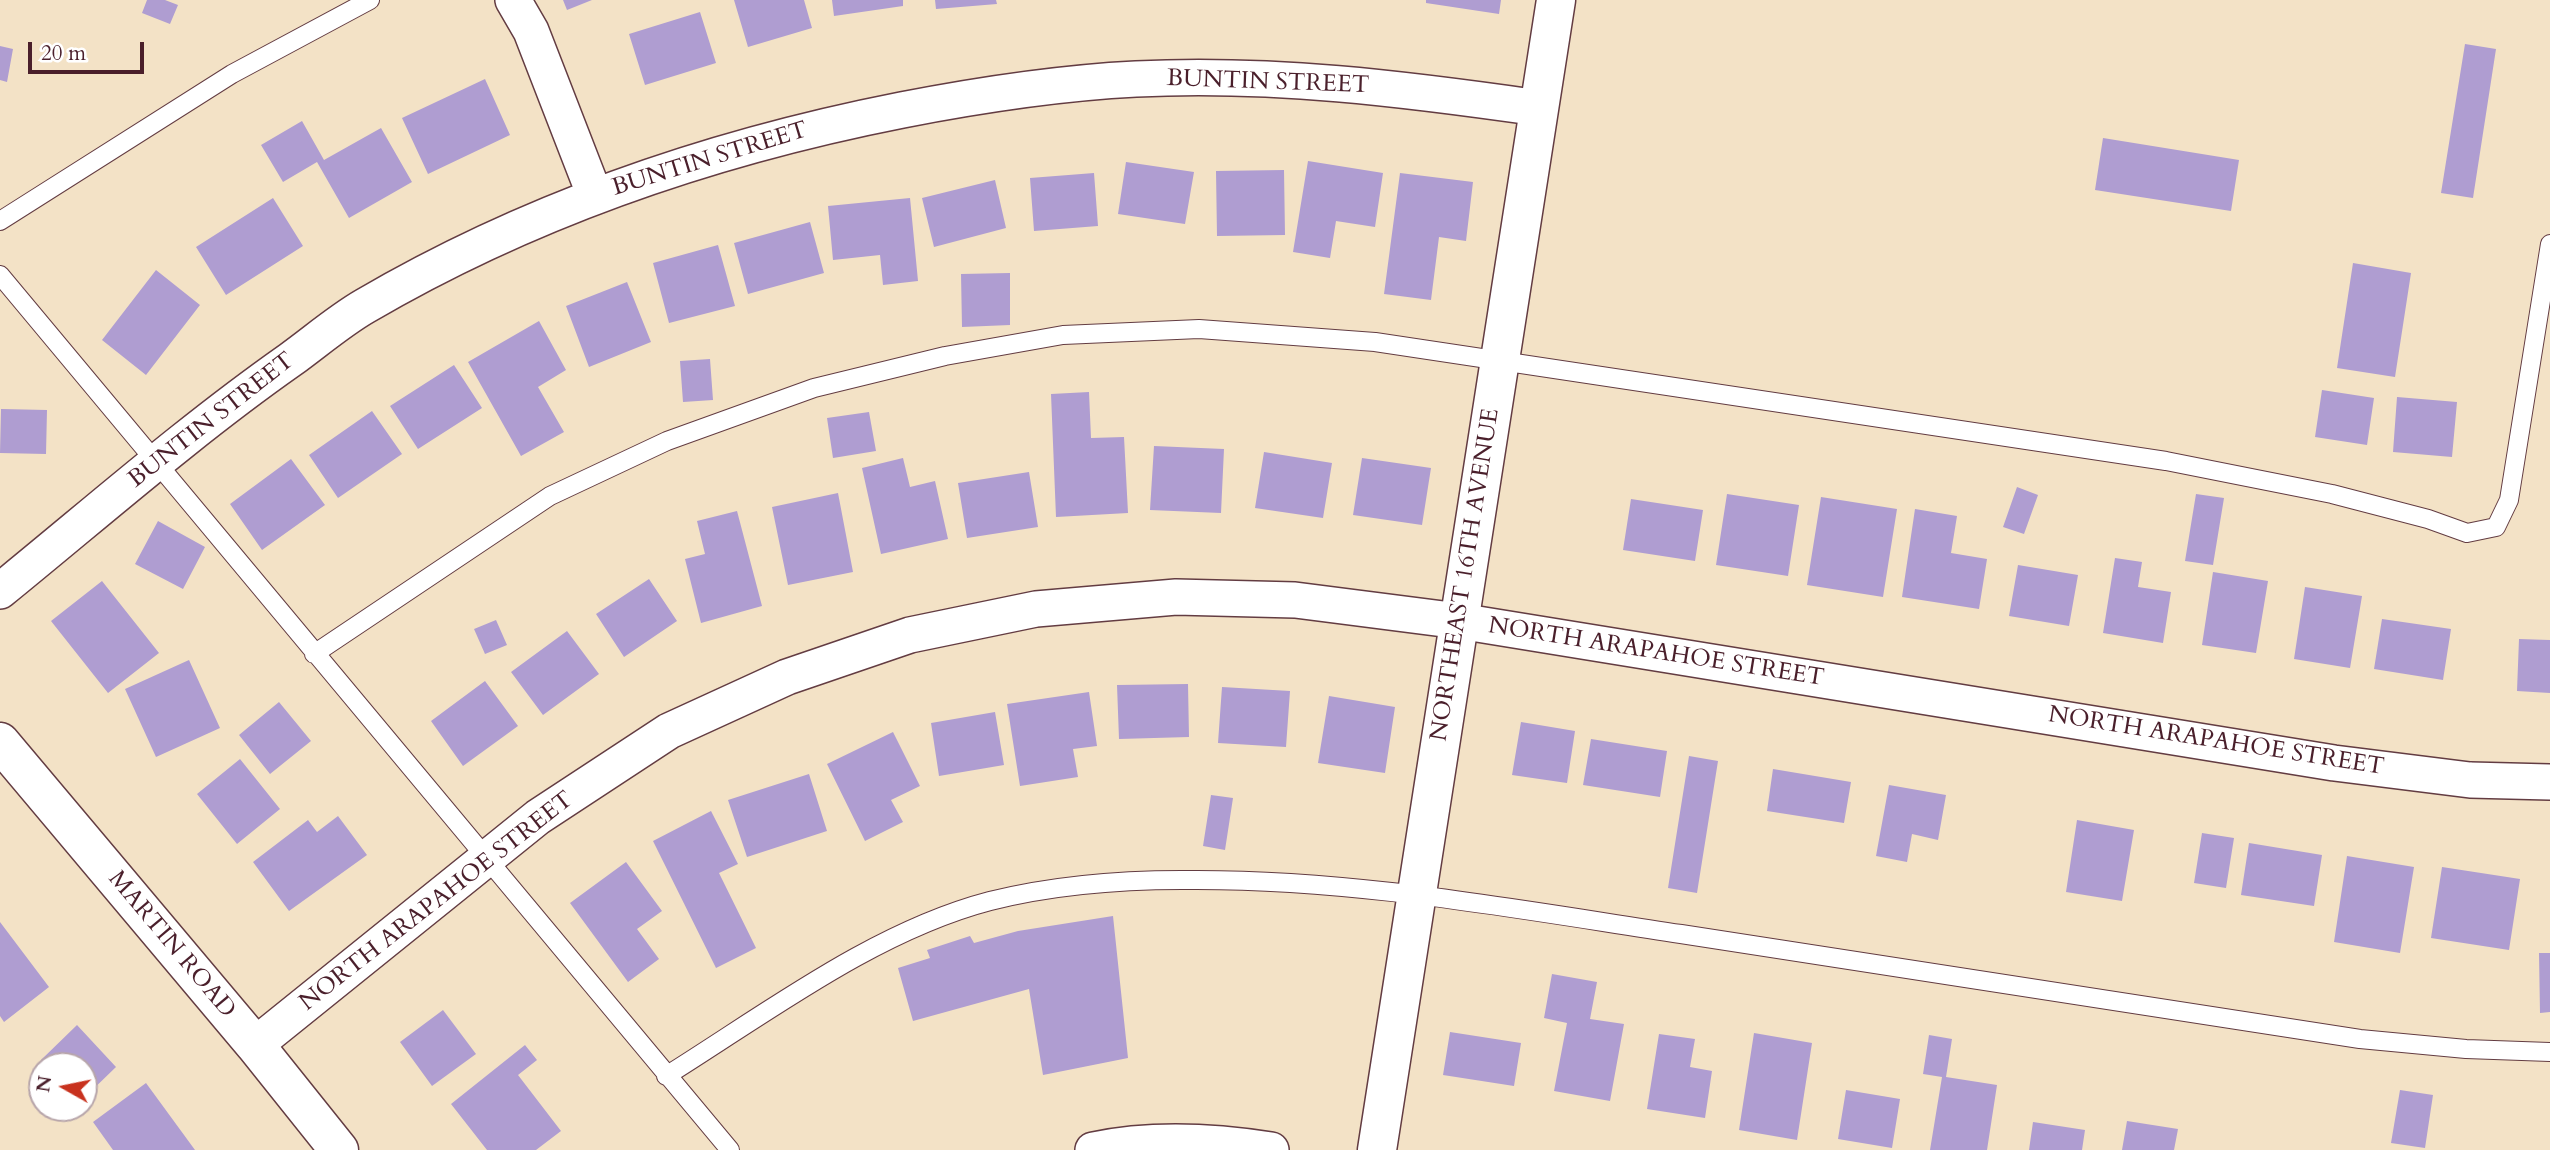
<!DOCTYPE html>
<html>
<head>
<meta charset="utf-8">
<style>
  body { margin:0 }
  #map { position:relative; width:2550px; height:1150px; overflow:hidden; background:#f3e2c6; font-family:Cardo,serif }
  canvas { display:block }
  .north { position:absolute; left:28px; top:1052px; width:70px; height:70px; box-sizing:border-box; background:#fff; border:2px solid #b7a5aa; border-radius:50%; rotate:279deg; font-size:19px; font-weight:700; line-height:28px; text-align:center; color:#4a1f2b }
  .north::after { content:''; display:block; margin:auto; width:24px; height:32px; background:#c8321e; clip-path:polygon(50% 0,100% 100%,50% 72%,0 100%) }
  .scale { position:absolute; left:28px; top:42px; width:116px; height:32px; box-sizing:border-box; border:4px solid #4a1f2b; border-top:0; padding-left:9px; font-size:21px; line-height:24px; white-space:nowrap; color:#4a1f2b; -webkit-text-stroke:5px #fff; paint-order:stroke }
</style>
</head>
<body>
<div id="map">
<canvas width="2550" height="1150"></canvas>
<div class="north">N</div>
<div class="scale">20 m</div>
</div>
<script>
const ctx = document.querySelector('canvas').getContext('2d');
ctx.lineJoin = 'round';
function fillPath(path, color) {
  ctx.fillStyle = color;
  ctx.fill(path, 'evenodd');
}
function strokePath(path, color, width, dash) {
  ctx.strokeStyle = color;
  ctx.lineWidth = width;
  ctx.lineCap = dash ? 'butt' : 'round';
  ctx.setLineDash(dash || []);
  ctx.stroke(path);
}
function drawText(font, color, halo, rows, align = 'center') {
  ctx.font = font + ' Cardo,serif';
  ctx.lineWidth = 5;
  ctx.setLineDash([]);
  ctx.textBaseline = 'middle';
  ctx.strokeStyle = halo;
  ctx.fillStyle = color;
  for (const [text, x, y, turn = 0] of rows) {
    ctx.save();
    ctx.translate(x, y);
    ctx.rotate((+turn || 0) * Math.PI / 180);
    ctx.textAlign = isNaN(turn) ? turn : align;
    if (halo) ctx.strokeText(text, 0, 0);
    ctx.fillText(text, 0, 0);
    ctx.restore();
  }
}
fillPath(new Path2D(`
  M 147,0 L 165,0 L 178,5 L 170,24 L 142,13 Z
  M 563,0 L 592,0 L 567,10 Z
  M 734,0 L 804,0 L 812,28 L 748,47 Z
  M 832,0 L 903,0 L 903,6 L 834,16 Z
  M 935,0 L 996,0 L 997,4 L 936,9 Z
  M 1426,0 L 1501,0 L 1499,14 L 1426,3 Z
  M 700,12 L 716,63 L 645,85 L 629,34 Z
  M 2465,44 L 2496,49 L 2473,198 L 2441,193 Z
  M 0,46 L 13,49 L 7,82 L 0,80 Z
  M 485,79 L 510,135 L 428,174 L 402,118 Z
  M 302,121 L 324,160 L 381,128 L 412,182 L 349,218 L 317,162 L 283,182 L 261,145 Z
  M 2103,138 L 2239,160 L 2231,211 L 2095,190 Z
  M 1308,161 L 1383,173 L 1375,227 L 1336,221 L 1330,258 L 1293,252 Z
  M 1126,162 L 1194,172 L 1185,224 L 1118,214 Z
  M 1284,170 L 1285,235 L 1217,236 L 1216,171 Z
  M 1094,173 L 1098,226 L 1034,231 L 1030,178 Z
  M 1400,173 L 1473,182 L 1466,241 L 1439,237 L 1431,300 L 1384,294 Z
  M 995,180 L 1006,228 L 934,247 L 922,198 Z
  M 273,198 L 303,246 L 226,295 L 196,247 Z
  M 910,198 L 918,281 L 883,285 L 880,255 L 833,260 L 828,206 Z
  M 810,222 L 824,273 L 748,294 L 734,243 Z
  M 718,245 L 735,306 L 669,323 L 653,263 Z
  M 2353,263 L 2411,273 L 2395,377 L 2337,368 Z
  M 156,270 L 200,305 L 146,375 L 102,340 Z
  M 1010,273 L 1010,325 L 962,327 L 961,274 Z
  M 627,282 L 651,342 L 589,367 L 566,306 Z
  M 539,321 L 566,370 L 538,387 L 564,432 L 521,456 L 468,362 Z
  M 710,359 L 713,400 L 683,402 L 680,361 Z
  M 454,365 L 482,408 L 418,449 L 390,406 Z
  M 2322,390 L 2374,398 L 2367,445 L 2315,437 Z
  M 1089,392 L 1091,438 L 1124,437 L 1128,513 L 1056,517 L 1051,394 Z
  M 2397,397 L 2457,402 L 2452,457 L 2393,452 Z
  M 1,409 L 47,410 L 46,454 L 0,453 Z
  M 372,411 L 402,454 L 338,498 L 309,455 Z
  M 869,412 L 876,451 L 833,458 L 827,418 Z
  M 1154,446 L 1224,449 L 1221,513 L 1150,510 Z
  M 1264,452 L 1332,463 L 1323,518 L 1255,508 Z
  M 903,458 L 910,487 L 935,481 L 948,539 L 881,554 L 862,468 Z
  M 1362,458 L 1431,468 L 1422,525 L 1353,515 Z
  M 291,459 L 325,505 L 262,550 L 230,504 Z
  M 1029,472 L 1038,527 L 967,538 L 958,483 Z
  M 2017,487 L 2038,495 L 2024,534 L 2003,527 Z
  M 838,493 L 853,572 L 788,585 L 772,507 Z
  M 1727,494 L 1799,505 L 1788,576 L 1716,565 Z
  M 2196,494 L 2224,498 L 2213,565 L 2185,561 Z
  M 1821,497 L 1897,509 L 1883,597 L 1807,585 Z
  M 1631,499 L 1703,510 L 1695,561 L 1623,550 Z
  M 1915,509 L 1957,516 L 1951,553 L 1987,559 L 1979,609 L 1902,597 Z
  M 737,511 L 762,606 L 701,623 L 685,559 L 705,554 L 697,521 Z
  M 158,521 L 205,547 L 183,589 L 135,564 Z
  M 2115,558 L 2142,562 L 2138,587 L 2171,592 L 2163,643 L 2103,633 Z
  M 2018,565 L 2078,575 L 2069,626 L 2009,616 Z
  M 2213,572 L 2268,581 L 2256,653 L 2202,645 Z
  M 649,579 L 677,621 L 624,657 L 596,614 Z
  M 102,581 L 159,653 L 108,693 L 51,621 Z
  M 2305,587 L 2362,596 L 2350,668 L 2294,659 Z
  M 2382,619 L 2451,629 L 2443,680 L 2374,669 Z
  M 496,620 L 507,645 L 485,654 L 474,629 Z
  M 567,631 L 599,674 L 543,715 L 511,672 Z
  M 2519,639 L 2550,640 L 2550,693 L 2517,691 Z
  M 189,660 L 220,728 L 156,757 L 125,689 Z
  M 485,681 L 518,726 L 463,766 L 431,721 Z
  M 1188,684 L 1189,737 L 1119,739 L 1117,685 Z
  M 1222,687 L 1290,691 L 1286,747 L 1218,743 Z
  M 1089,692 L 1097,746 L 1073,749 L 1078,777 L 1020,786 L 1007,704 Z
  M 1329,696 L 1395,707 L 1385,773 L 1318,763 Z
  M 279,702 L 311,741 L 270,774 L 239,735 Z
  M 995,712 L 1004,765 L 939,776 L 931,723 Z
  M 1521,722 L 1575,731 L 1567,783 L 1512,775 Z
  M 893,732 L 920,786 L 891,800 L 903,822 L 865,841 L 827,764 Z
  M 1591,739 L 1667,751 L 1660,797 L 1583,785 Z
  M 1689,756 L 1718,761 L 1697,893 L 1668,888 Z
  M 240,759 L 280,809 L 237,844 L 197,794 Z
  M 1773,769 L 1851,782 L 1844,823 L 1767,811 Z
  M 809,774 L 827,831 L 747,857 L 728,800 Z
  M 1889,785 L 1946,795 L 1938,840 L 1912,834 L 1907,862 L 1876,856 Z
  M 1211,795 L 1233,798 L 1225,850 L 1203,846 Z
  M 711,811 L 738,864 L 719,873 L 756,948 L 716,968 L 653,841 Z
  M 338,816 L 367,855 L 289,911 L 253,862 L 308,820 L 317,832 Z
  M 2077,820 L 2134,830 L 2122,901 L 2066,892 Z
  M 2202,833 L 2234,838 L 2226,888 L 2194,883 Z
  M 2249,843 L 2322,855 L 2314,906 L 2241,895 Z
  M 2347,856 L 2414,867 L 2400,953 L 2334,942 Z
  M 626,862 L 662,911 L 637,929 L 659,959 L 628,982 L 570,903 Z
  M 2442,867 L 2520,879 L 2509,950 L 2431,938 Z
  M 1113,916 L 1128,1058 L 1043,1075 L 1029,989 L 913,1021 L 898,968 L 930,958 L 927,950 L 970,936 L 974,943 L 1018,931 Z
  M 0,922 L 49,987 L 4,1022 L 0,1016 Z
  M 2539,953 L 2550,953 L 2550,1012 L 2540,1013 Z
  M 1552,974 L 1597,982 L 1590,1019 L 1624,1024 L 1610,1101 L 1554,1091 L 1567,1023 L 1544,1018 Z
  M 443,1010 L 476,1054 L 432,1086 L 400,1042 Z
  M 77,1025 L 116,1067 L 84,1098 L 84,1066 L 47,1066 L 41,1060 Z
  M 1450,1032 L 1521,1043 L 1514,1086 L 1443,1075 Z
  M 1754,1033 L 1812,1043 L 1797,1140 L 1739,1130 Z
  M 1659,1034 L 1695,1039 L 1690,1067 L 1712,1071 L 1705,1118 L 1647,1109 Z
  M 1929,1035 L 1952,1039 L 1946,1077 L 1997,1085 L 1987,1150 L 1930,1150 L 1942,1077 L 1923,1074 Z
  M 525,1045 L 537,1060 L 518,1075 L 561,1131 L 536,1150 L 487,1150 L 451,1104 Z
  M 146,1083 L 195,1150 L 113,1150 L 93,1122 Z
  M 1846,1090 L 1900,1099 L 1892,1148 L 1838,1139 Z
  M 2400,1090 L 2433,1095 L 2425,1148 L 2391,1143 Z
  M 2127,1121 L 2178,1129 L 2174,1150 L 2122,1150 Z
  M 2033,1122 L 2085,1130 L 2082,1150 L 2029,1150 Z`), '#af9dd1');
const service = new Path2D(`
  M 0,221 L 232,74 L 370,0
  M 0,275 L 730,1150
  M 314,654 L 550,496 L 667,441 L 814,388 L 945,356 L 1063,335 L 1199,329 L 1375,342 L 2166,461 L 2332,494 L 2428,519 L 2467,533 L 2496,527 L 2509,500 L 2550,244
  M 666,1076 C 767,1013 875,931 990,901 C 1054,885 1117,880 1182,880 C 1350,878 1515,909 1681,934 C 1907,969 2133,1004 2360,1039 L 2466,1049 L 2550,1052`);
const minor = new Path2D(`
  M 513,0 L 531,31 L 595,196
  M 0,591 C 96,513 189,431 290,360 C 315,342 339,321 365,306 C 531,209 714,147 902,110 C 979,95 1057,83 1136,79 C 1270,72 1406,89 1539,108
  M 255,1045 L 538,817 L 669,731 L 787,677 L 910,635 L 1036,609 L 1176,597 L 1295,600 L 1459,621 L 2334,763 L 2470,780 L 2550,782
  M 1093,1150 C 1150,1138 1214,1141 1271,1150`);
const tertiary = new Path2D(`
  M 0,742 L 255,1045 L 339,1150
  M 1377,1150 L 1556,0`);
strokePath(service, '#633c42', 20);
strokePath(minor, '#633c42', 38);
strokePath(tertiary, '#633c42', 41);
strokePath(service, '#fff', 18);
strokePath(minor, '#fff', 35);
strokePath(tertiary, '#fff', 38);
drawText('24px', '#4a1f2b', '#fff', [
  ["BUNTIN STREET",1268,83,2],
  ["BUNTIN STREET",710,160,-17],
  ["BUNTIN STREET",212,421,-38],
  ["NORTHEAST 16TH AVENUE",1466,575,-81],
  ["NORTH ARAPAHOE STREET",1656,653,9],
  ["NORTH ARAPAHOE STREET",2216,742,9],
  ["NORTH ARAPAHOE STREET",437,902,-38],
  ["MARTIN ROAD",171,945,50]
]);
</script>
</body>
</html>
